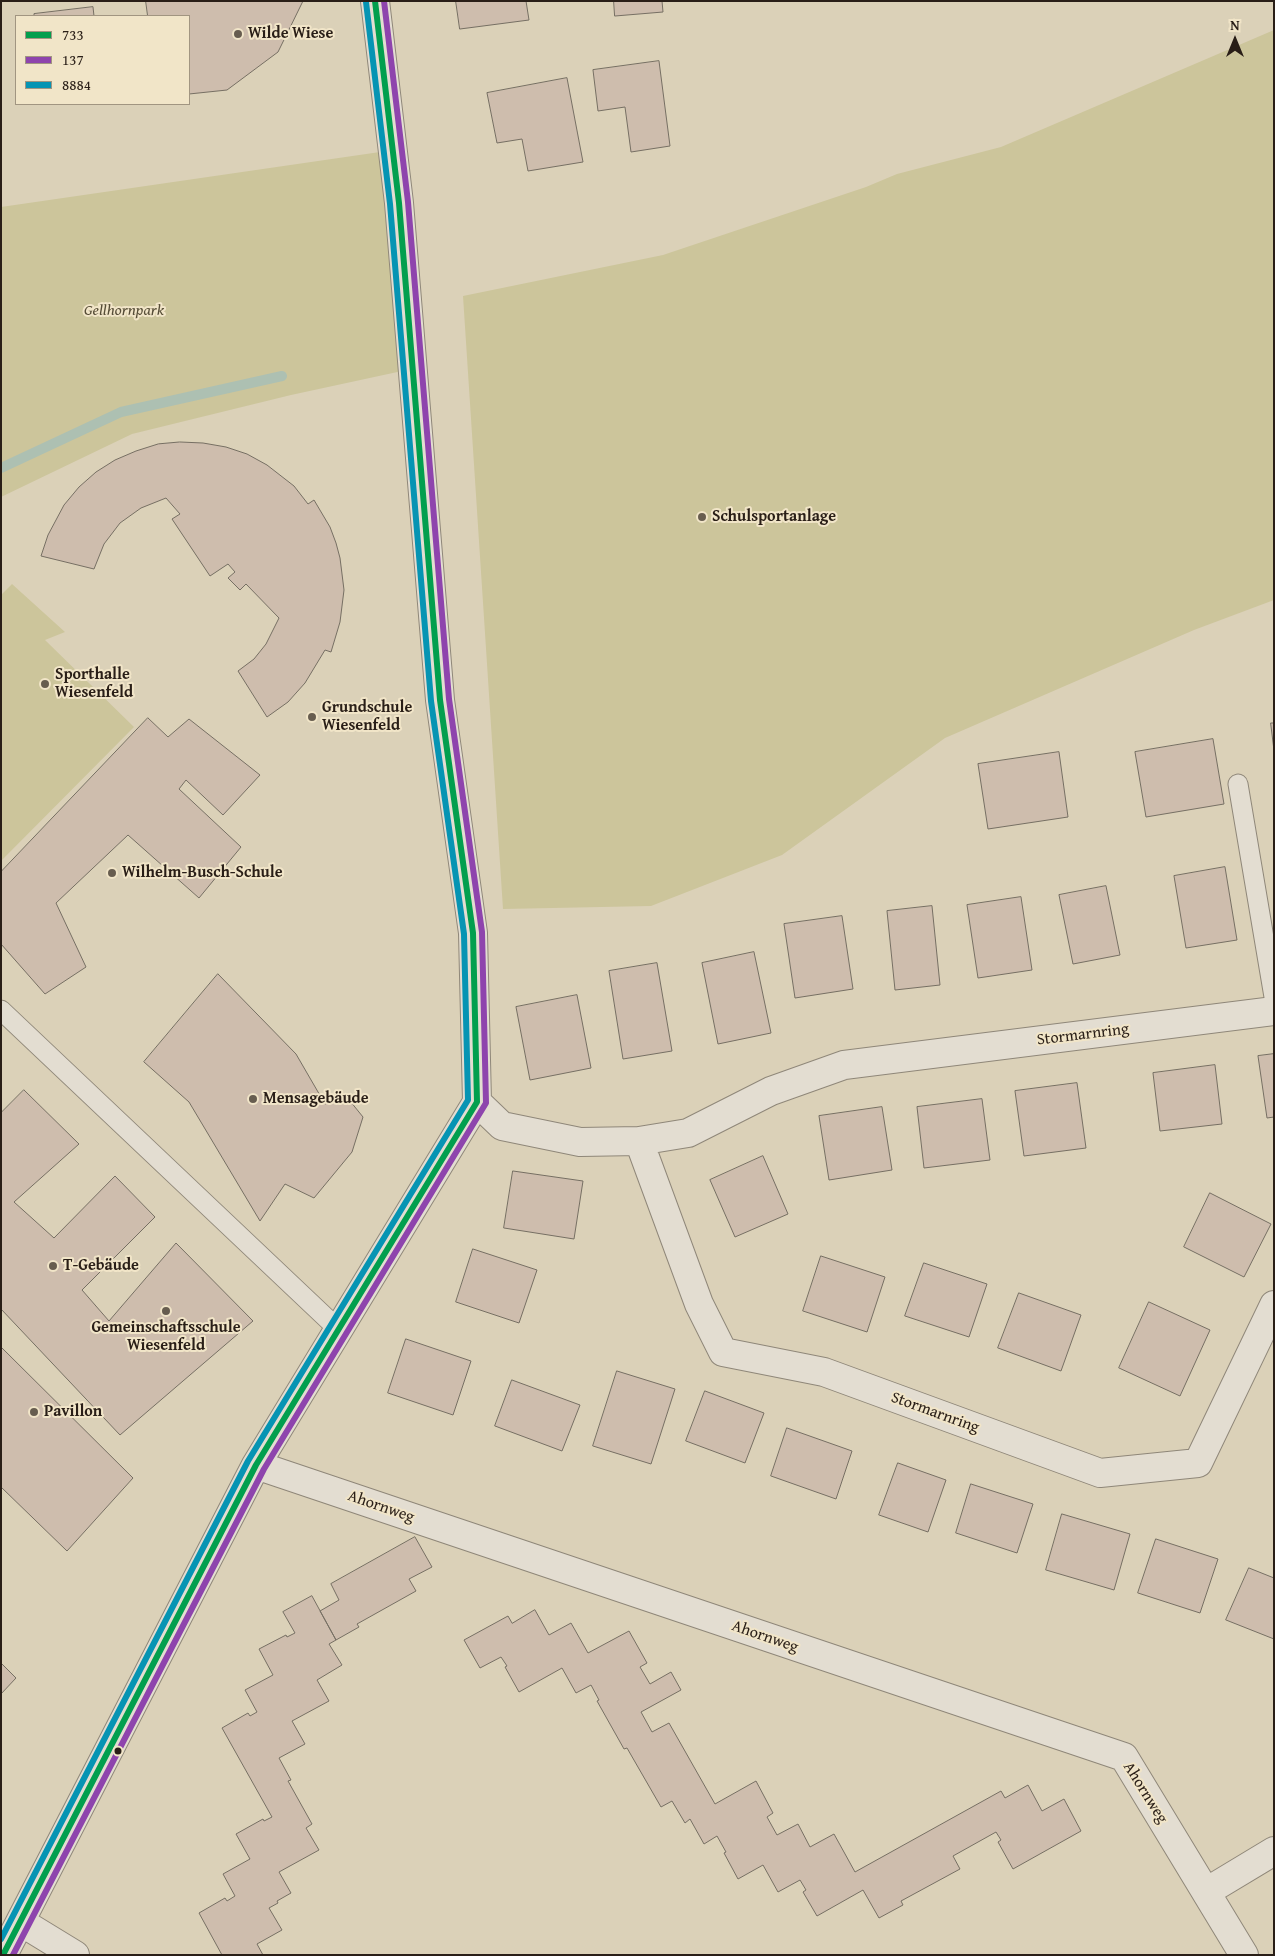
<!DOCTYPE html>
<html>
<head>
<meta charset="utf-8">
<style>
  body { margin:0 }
  #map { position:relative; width:1275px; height:1956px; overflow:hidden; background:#dbd1b8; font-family:"Gentium Book Plus",serif }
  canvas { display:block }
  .frame { position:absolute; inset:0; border:2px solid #291e17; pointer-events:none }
  .legend { position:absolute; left:15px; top:15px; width:175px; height:90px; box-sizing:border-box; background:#f1e5c8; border:1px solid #a19581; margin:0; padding:6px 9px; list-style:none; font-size:15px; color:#291e17 }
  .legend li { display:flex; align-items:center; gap:10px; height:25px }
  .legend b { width:25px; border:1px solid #a19581 }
  .north { position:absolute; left:1210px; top:15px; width:50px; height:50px; -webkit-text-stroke:4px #f1e5c8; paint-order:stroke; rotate:0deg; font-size:14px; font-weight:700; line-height:20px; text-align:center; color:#291e17 }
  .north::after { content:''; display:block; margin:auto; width:18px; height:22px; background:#291e17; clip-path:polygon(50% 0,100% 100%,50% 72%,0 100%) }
</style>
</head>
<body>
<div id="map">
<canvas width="1275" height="1956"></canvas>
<div class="frame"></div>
<ul class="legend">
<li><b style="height:6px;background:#029f4e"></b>733</li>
<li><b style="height:6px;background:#8e44ad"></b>137</li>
<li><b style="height:6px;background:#0694b3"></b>8884</li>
</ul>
<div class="north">N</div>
</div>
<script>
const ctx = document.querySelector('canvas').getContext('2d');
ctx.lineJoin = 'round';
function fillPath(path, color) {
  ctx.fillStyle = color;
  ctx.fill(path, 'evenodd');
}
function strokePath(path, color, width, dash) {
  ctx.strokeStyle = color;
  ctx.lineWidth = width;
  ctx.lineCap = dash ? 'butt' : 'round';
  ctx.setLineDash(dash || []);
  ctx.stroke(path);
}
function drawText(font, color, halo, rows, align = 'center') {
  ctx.font = font + ' "Gentium Book Plus",serif';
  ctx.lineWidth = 4;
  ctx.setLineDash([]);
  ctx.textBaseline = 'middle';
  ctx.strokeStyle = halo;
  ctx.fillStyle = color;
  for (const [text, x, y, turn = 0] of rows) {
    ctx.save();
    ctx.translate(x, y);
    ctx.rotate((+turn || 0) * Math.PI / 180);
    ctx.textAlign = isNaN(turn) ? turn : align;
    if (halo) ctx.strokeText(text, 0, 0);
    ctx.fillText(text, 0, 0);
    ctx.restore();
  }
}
fillPath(new Path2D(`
  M 1274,30 L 1274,600 L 1194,630 L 945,738 L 782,855 L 651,906 L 503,909 L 463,296 L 663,255 L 866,187 L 897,174 L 1001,147 Z
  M 380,152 L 391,204 L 402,371 L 291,395 L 132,434 L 1,497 L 1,207 Z
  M 12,584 L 65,632 L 45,640 L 134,727 L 1,861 L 1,595 Z`), '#ccc59b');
strokePath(new Path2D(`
  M 1,468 L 121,412 L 282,376`), '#adc0b2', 10);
const building = new Path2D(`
  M 146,1 L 303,1 L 278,52 L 227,90 L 189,94 L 189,16 L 148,16 Z
  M 456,1 L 526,1 L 529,20 L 460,29 Z
  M 614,1 L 662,1 L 663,12 L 615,16 Z
  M 93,7 L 94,16 L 34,16 L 34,14 Z
  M 659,61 L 670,146 L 631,152 L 625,107 L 598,111 L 593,70 Z
  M 567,78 L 583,162 L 528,171 L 522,139 L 497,143 L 487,93 Z
  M 180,442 L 203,443 L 226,447 L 247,454 L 267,465 L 294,486 L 308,504 L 314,500 L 330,527 L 336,543 L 340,558 L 344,590 L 340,622 L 331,652 L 325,650 L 305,683 L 288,702 L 267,717 L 238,671 L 254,659 L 266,644 L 279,618 L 246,584 L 240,590 L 228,578 L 235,572 L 228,564 L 210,576 L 172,519 L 180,514 L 166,498 L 141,508 L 120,523 L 104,544 L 94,569 L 41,556 L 48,535 L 64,505 L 79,487 L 96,472 L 115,460 L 136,451 L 158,444 Z
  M 148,718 L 168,737 L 189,719 L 260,775 L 223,815 L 186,780 L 179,789 L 241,847 L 199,898 L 128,835 L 56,903 L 86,967 L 45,994 L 1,944 L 1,872 Z
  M 1271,723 L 1274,723 L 1274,750 Z
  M 1213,739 L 1224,804 L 1146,817 L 1135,752 Z
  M 1059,752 L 1068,817 L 988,829 L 978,764 Z
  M 1225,867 L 1237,940 L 1186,948 L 1174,876 Z
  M 1106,886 L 1120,955 L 1073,964 L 1059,895 Z
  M 1021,897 L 1032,970 L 978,978 L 967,905 Z
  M 932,906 L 940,985 L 895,990 L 887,911 Z
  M 842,916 L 853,989 L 795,998 L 784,924 Z
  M 754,952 L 771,1033 L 718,1044 L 702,963 Z
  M 657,963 L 672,1051 L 623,1059 L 609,971 Z
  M 218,974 L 296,1054 L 325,1104 L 346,1096 L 363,1117 L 352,1152 L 314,1198 L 285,1184 L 260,1221 L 189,1102 L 144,1062 Z
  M 577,995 L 591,1068 L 530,1080 L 516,1007 Z
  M 1274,1054 L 1274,1117 L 1267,1118 L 1258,1056 Z
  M 1215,1065 L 1222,1124 L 1160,1131 L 1153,1073 Z
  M 1077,1083 L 1086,1148 L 1024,1156 L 1015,1091 Z
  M 24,1090 L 79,1144 L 14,1202 L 54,1238 L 115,1176 L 155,1217 L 82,1290 L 109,1321 L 176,1243 L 253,1321 L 120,1435 L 1,1309 L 1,1113 Z
  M 982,1099 L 990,1160 L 924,1168 L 917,1107 Z
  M 882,1107 L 892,1170 L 829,1180 L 819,1116 Z
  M 763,1156 L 788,1214 L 735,1237 L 710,1180 Z
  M 513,1171 L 583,1181 L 574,1239 L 504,1228 Z
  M 1210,1193 L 1271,1224 L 1244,1277 L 1184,1247 Z
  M 473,1249 L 537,1270 L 519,1323 L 456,1302 Z
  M 821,1256 L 885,1277 L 867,1332 L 803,1311 Z
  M 924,1263 L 987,1284 L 969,1337 L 905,1316 Z
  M 1019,1293 L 1081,1315 L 1061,1371 L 998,1348 Z
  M 1149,1302 L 1210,1330 L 1180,1396 L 1119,1368 Z
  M 406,1339 L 471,1361 L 453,1415 L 388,1393 Z
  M 1,1347 L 133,1478 L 67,1551 L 1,1487 Z
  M 617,1371 L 675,1389 L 651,1464 L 593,1446 Z
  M 512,1380 L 580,1405 L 562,1451 L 495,1426 Z
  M 705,1391 L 764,1413 L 745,1463 L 686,1441 Z
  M 787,1428 L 852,1451 L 836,1499 L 771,1476 Z
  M 898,1463 L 946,1480 L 928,1532 L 879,1515 Z
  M 971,1484 L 1033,1504 L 1017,1553 L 956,1533 Z
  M 1062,1514 L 1130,1534 L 1114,1590 L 1046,1570 Z
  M 415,1537 L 432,1567 L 409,1579 L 416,1591 L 357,1624 L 359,1627 L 336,1640 L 320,1611 L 339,1600 L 331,1584 Z
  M 1156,1539 L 1218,1559 L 1200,1613 L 1138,1593 Z
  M 1249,1568 L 1274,1578 L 1274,1639 L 1226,1620 Z
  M 312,1596 L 336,1640 L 329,1644 L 342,1665 L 317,1680 L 329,1701 L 292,1721 L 305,1744 L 279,1758 L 291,1780 L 288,1781 L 312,1824 L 306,1828 L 319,1850 L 279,1872 L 291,1893 L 277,1901 L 278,1903 L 269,1908 L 282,1930 L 257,1944 L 263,1955 L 222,1955 L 199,1913 L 225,1898 L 227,1901 L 235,1896 L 223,1874 L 250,1859 L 236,1834 L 263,1819 L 264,1821 L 272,1817 L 222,1728 L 248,1713 L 250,1716 L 257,1712 L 245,1690 L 273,1675 L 259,1649 L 286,1635 L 287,1637 L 295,1633 L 283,1612 Z
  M 535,1610 L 549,1635 L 571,1623 L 588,1653 L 629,1631 L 647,1663 L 640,1667 L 650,1684 L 671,1672 L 681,1690 L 641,1712 L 652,1732 L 669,1723 L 715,1804 L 756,1781 L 773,1813 L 767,1817 L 777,1835 L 798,1824 L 810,1847 L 834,1834 L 855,1872 L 1001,1791 L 1005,1798 L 1028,1785 L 1042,1811 L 1064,1799 L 1081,1831 L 1013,1869 L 998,1842 L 1001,1840 L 996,1832 L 953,1856 L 960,1869 L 901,1901 L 903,1905 L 879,1918 L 863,1890 L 817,1916 L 803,1892 L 806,1890 L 800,1880 L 778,1892 L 763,1865 L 738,1879 L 724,1853 L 726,1852 L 717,1836 L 704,1844 L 690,1819 L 685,1823 L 672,1801 L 661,1807 L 627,1748 L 624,1749 L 597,1701 L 599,1700 L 591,1685 L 576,1693 L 562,1668 L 519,1692 L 505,1667 L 507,1666 L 501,1657 L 480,1668 L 464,1640 L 508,1616 L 512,1623 Z
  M 1,1663 L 16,1678 L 1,1694 Z`);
fillPath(building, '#cebdad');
strokePath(building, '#766f63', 1);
const lane = new Path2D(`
  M 1238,784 L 1274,997
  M 1,1010 L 339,1330`);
const street = new Path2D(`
  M 477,1102 L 502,1126 L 580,1142 L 639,1141 L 688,1133 L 771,1091 L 844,1065 L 1274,1011
  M 639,1141 L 699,1304 L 723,1352 L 824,1372 L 1100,1473 L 1198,1463 L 1274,1305
  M 256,1465 L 1124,1757 L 1244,1955
  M 1206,1892 L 1274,1851
  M 21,1922 L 75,1955
  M 3,1955 L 256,1465 L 477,1102 L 473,933 L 440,700 L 399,203 L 375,1`);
strokePath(lane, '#8f8779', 21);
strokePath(street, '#8f8779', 30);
strokePath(lane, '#e3ddd1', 19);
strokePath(street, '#e3ddd1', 28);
strokePath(new Path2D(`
  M 3,1955 L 256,1465 L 477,1102 L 473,933 L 440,700 L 399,203 L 375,1`), '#029f4e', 6);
strokePath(new Path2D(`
  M 13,1955 L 264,1469 L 486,1103 L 482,932 L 449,699 L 408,202 L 384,1`), '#8e44ad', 6);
strokePath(new Path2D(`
  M 1,1939 L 248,1461 L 468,1100 L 464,934 L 431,701 L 390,204 L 366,2`), '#0694b3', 6);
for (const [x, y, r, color] of [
  [238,34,5,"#675d4f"],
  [702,517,5,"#675d4f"],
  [45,684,5,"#675d4f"],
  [312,717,5,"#675d4f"],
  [112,873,5,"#675d4f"],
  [253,1099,5,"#675d4f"],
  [53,1266,5,"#675d4f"],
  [166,1311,5,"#675d4f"],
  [34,1412,5,"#675d4f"],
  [118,1751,4.5,"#291e17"]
]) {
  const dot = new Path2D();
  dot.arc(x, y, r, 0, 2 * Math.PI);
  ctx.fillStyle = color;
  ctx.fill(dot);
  strokePath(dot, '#f1e5c8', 2);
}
drawText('bold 16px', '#291e17', '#f1e5c8', [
  ["Wilde Wiese",248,34],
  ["Schulsportanlage",712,517],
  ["Sporthalle",55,675],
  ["Wiesenfeld",55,693],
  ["Grundschule",322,708],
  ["Wiesenfeld",322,726],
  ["Wilhelm-Busch-Schule",122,873],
  ["Mensagebäude",263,1099],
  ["T-Gebäude",63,1266],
  ["Gemeinschaftsschule",166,1328,"center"],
  ["Wiesenfeld",166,1346,"center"],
  ["Pavillon",44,1412]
], 'left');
drawText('italic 16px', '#564d37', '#f1e5c8', [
  ["Gellhornpark",124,311]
]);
drawText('16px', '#291e17', '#f1e5c8', [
  ["Stormarnring",1083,1035,-7],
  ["Stormarnring",935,1413,20],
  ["Ahornweg",381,1507,19],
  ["Ahornweg",765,1637,19],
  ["Ahornweg",1145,1793,58]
]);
</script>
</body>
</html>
